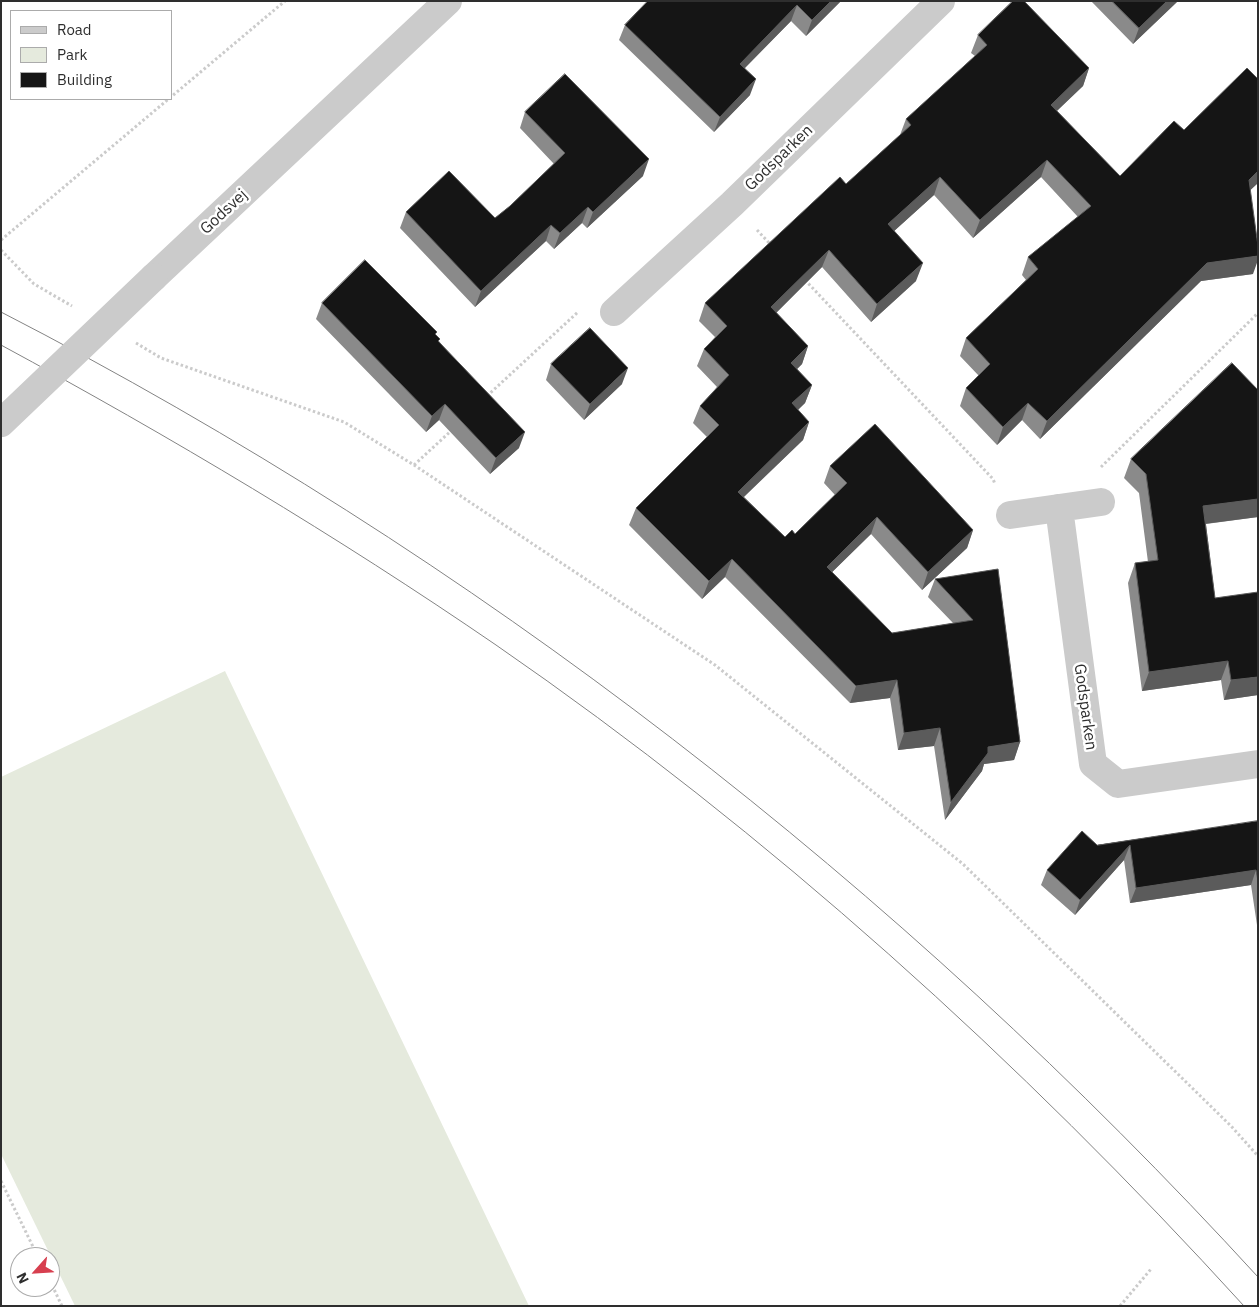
<!DOCTYPE html>
<html>
<head>
<meta charset="utf-8">
<style>
  body { margin:0 }
  #map { position:relative; width:1259px; height:1307px; overflow:hidden; background:#fff; font-family:"IBM Plex Sans",sans-serif }
  canvas { display:block }
  .frame { position:absolute; inset:0; border:2px solid #2e2e2e; pointer-events:none }
  .legend { position:absolute; left:10px; top:10px; width:162px; height:90px; box-sizing:border-box; background:#fff; border:1px solid #ababab; margin:0; padding:6px 9px; list-style:none; font-size:15px; color:#2e2e2e }
  .legend li { display:flex; align-items:center; gap:10px; height:25px }
  .legend b { width:25px; border:1px solid #ababab }
  .north { position:absolute; left:10px; top:1247px; width:50px; height:50px; box-sizing:border-box; background:#fff; border:1px solid #ababab; border-radius:50%; rotate:244deg; font-size:14px; font-weight:700; line-height:20px; text-align:center; color:#2e2e2e }
  .north::after { content:''; display:block; margin:auto; width:18px; height:22px; background:#d73f4f; clip-path:polygon(50% 0,100% 100%,50% 72%,0 100%) }
</style>
</head>
<body>
<div id="map">
<canvas width="1259" height="1307"></canvas>
<div class="frame"></div>
<ul class="legend">
<li><b style="height:6px;background:#cbcbcb"></b>Road</li>
<li><b style="height:14px;background:#e5eadd"></b>Park</li>
<li><b style="height:14px;background:#151515"></b>Building</li>
</ul>
<div class="north">N</div>
</div>
<script>
const ctx = document.querySelector('canvas').getContext('2d');
ctx.lineJoin = 'round';
function fillPath(path, color) {
  ctx.fillStyle = color;
  ctx.fill(path, 'evenodd');
}
function strokePath(path, color, width, dash) {
  ctx.strokeStyle = color;
  ctx.lineWidth = width;
  ctx.lineCap = dash ? 'butt' : 'round';
  ctx.setLineDash(dash || []);
  ctx.stroke(path);
}
function drawText(font, color, halo, rows, align = 'center') {
  ctx.font = font + ' "IBM Plex Sans",sans-serif';
  ctx.lineWidth = 5;
  ctx.setLineDash([]);
  ctx.textBaseline = 'middle';
  ctx.strokeStyle = halo;
  ctx.fillStyle = color;
  for (const [text, x, y, turn = 0] of rows) {
    ctx.save();
    ctx.translate(x, y);
    ctx.rotate((+turn || 0) * Math.PI / 180);
    ctx.textAlign = isNaN(turn) ? turn : align;
    if (halo) ctx.strokeText(text, 0, 0);
    ctx.fillText(text, 0, 0);
    ctx.restore();
  }
}
fillPath(new Path2D(`
  M 225,671 L 529,1306 L 75,1306 L 1,1154 L 1,777 Z`), '#e5eadd');
strokePath(new Path2D(`
  M 757,230 L 771,245
  M 1,240 L 285,1
  M 1,250 L 34,284 L 72,306
  M 805,280 L 993,479 L 995,484
  M 136,343 L 161,358 L 344,422 L 414,465 L 715,665 L 963,864 L 1231,1126 L 1258,1156
  M 487,396 L 578,312
  M 414,465 L 452,430
  M 1101,467 L 1258,313
  M 1,1181 L 38,1257
  M 50,1281 L 62,1306
  M 1120,1306 L 1151,1269`), '#cbcbcb', 3, [2.5, 2.5]);
strokePath(new Path2D(`
  M 614,312 L 732,204 L 941,1
  M 1059,508 L 1093,764 L 1118,784 L 1258,764
  M 1010,515 L 1101,502`), '#cbcbcb', 28);
strokePath(new Path2D(`
  M 154,277 L 448,1`), '#cbcbcb', 28);
strokePath(new Path2D(`
  M 1,312 C 475,556 899,885 1258,1277
  M 1,345 C 171,437 337,536 496,645 C 770,834 1020,1060 1244,1306`), '#838383', 1);
strokePath(new Path2D(`
  M 1,423 L 154,277`), '#cbcbcb', 28);
fillPath(new Path2D(`
  M 648,1 L 841,1 L 806,36 L 791,21 L 745,68 L 750,95 L 714,132 L 619,40 L 625,25 Z
  M 1091,1 L 1178,1 L 1133,44 Z
  M 978,35 L 1089,68 L 1083,86 L 1057,111 L 1120,176 L 1258,79 L 1258,183 L 1250,190 L 1253,274 L 1201,281 L 1040,439 L 1022,420 L 997,445 L 960,406 L 966,388 L 979,376 L 960,356 L 966,338 L 1026,280 L 1022,275 L 1028,257 L 1078,217 L 1041,177 L 973,238 L 934,195 L 894,231 L 916,281 L 871,322 L 822,267 L 776,313 L 808,346 L 802,364 L 797,369 L 812,385 L 805,403 L 798,410 L 809,422 L 803,440 L 744,497 L 785,537 L 795,534 L 835,495 L 824,483 L 830,466 L 973,530 L 967,548 L 922,590 L 871,534 L 832,572 L 892,633 L 953,623 L 928,597 L 935,579 L 998,569 L 1020,742 L 1014,760 L 984,764 L 982,771 L 945,820 L 934,746 L 898,750 L 890,698 L 850,703 L 725,577 L 702,599 L 629,525 L 636,508 L 707,437 L 693,423 L 700,406 L 717,387 L 697,366 L 704,349 L 715,337 L 699,321 L 705,303 L 846,184 L 900,135 L 906,119 L 975,56 L 971,53 Z
  M 525,112 L 643,176 L 587,228 L 582,223 L 554,249 L 546,241 L 475,307 L 400,228 L 406,212 L 495,218 L 510,206 L 554,164 L 520,128 Z
  M 322,303 L 437,332 L 435,335 L 439,341 L 519,448 L 490,474 L 439,420 L 426,432 L 316,319 Z
  M 551,364 L 622,384 L 584,420 L 546,380 Z
  M 1258,390 L 1258,517 L 1206,524 L 1215,598 L 1258,695 L 1224,700 L 1221,680 L 1142,691 L 1128,583 L 1135,563 L 1148,562 L 1139,493 L 1124,478 L 1131,459 Z
  M 1258,821 L 1258,925 L 1257,925 L 1251,885 L 1130,903 L 1124,860 L 1075,915 L 1041,885 L 1047,870 L 1097,845 Z`), '#8a8a8a');
fillPath(new Path2D(`
  M 831,1 L 841,1 L 806,36 L 812,20 Z
  M 1167,1 L 1178,1 L 1133,44 L 1139,28 Z
  M 797,5 L 791,21 L 734,79 L 740,64 Z
  M 1089,68 L 1083,86 L 1045,122 L 1051,105 Z
  M 756,79 L 750,95 L 714,132 L 720,117 Z
  M 649,159 L 643,176 L 587,228 L 593,212 Z
  M 1047,160 L 1041,177 L 973,238 L 980,220 Z
  M 1258,171 L 1258,183 L 1242,198 L 1249,180 Z
  M 940,177 L 934,195 L 882,242 L 888,224 Z
  M 588,207 L 582,223 L 554,249 L 560,233 Z
  M 551,225 L 546,241 L 475,307 L 481,291 Z
  M 829,250 L 822,267 L 764,325 L 771,307 Z
  M 1258,256 L 1258,260 L 1253,274 L 1201,281 L 1040,439 L 1047,421 L 1207,263 Z
  M 923,263 L 916,281 L 871,322 L 877,304 Z
  M 808,346 L 802,364 L 785,381 L 791,363 Z
  M 628,368 L 622,384 L 584,420 L 590,404 Z
  M 812,385 L 805,403 L 786,421 L 792,403 Z
  M 1028,403 L 1022,420 L 997,445 L 1003,427 Z
  M 445,404 L 439,420 L 426,432 L 432,416 Z
  M 809,422 L 803,440 L 731,509 L 738,492 Z
  M 525,432 L 519,448 L 490,474 L 496,458 Z
  M 1258,499 L 1258,517 L 1196,525 L 1203,506 Z
  M 877,517 L 871,534 L 820,584 L 827,567 Z
  M 973,530 L 967,548 L 922,590 L 928,572 Z
  M 732,559 L 725,577 L 702,599 L 709,581 Z
  M 1228,661 L 1221,680 L 1142,691 L 1149,672 Z
  M 1258,677 L 1258,695 L 1224,700 L 1231,680 Z
  M 897,680 L 890,698 L 850,703 L 856,686 Z
  M 940,728 L 934,746 L 898,750 L 904,733 Z
  M 1020,742 L 1014,760 L 984,764 L 982,771 L 945,820 L 951,802 L 988,747 Z
  M 1130,845 L 1124,860 L 1075,915 L 1080,900 Z
  M 1256,870 L 1251,885 L 1130,903 L 1136,888 Z`), '#5b5b5b');
const building = new Path2D(`
  M 648,1 L 831,1 L 812,20 L 797,5 L 740,64 L 756,79 L 720,117 L 625,25 Z
  M 1013,1 L 1024,1 L 1089,68 L 1051,105 L 1120,176 L 1174,121 L 1184,130 L 1247,68 L 1258,79 L 1258,171 L 1249,180 L 1258,246 L 1258,256 L 1207,263 L 1047,421 L 1028,403 L 1003,427 L 966,388 L 990,364 L 966,338 L 1038,269 L 1028,257 L 1091,206 L 1047,160 L 980,220 L 940,177 L 888,224 L 923,263 L 877,304 L 829,250 L 771,307 L 808,346 L 791,363 L 812,385 L 792,403 L 809,422 L 738,492 L 785,537 L 792,530 L 795,534 L 847,483 L 830,466 L 875,424 L 973,530 L 928,572 L 877,517 L 827,567 L 892,633 L 973,620 L 935,579 L 998,569 L 1020,742 L 988,747 L 988,753 L 951,802 L 940,728 L 904,733 L 897,680 L 856,686 L 732,559 L 709,581 L 636,508 L 719,425 L 700,406 L 729,375 L 704,349 L 727,326 L 705,303 L 840,177 L 846,184 L 911,125 L 906,119 L 987,45 L 978,35 Z
  M 1112,1 L 1167,1 L 1139,28 Z
  M 565,74 L 649,159 L 593,212 L 588,207 L 560,233 L 551,225 L 481,291 L 406,212 L 449,171 L 495,218 L 510,206 L 565,153 L 525,112 Z
  M 365,260 L 437,332 L 435,334 L 440,339 L 438,341 L 525,432 L 496,458 L 445,404 L 432,416 L 322,303 Z
  M 590,328 L 628,368 L 590,404 L 551,364 Z
  M 1232,363 L 1258,390 L 1258,499 L 1203,506 L 1215,598 L 1258,592 L 1258,677 L 1231,680 L 1228,661 L 1149,672 L 1135,563 L 1158,560 L 1146,474 L 1131,459 Z
  M 1258,821 L 1258,881 L 1256,870 L 1136,888 L 1130,845 L 1080,900 L 1047,870 L 1082,831 L 1097,845 Z`);
fillPath(building, '#151515');
strokePath(building, '#5b5b5b', 1);
drawText('16px', '#2e2e2e', '#fff', [
  ["Godsparken",779,158,-44],
  ["Godsvej",224,212,-43],
  ["Godsparken",1085,707,82]
]);
</script>
</body>
</html>
